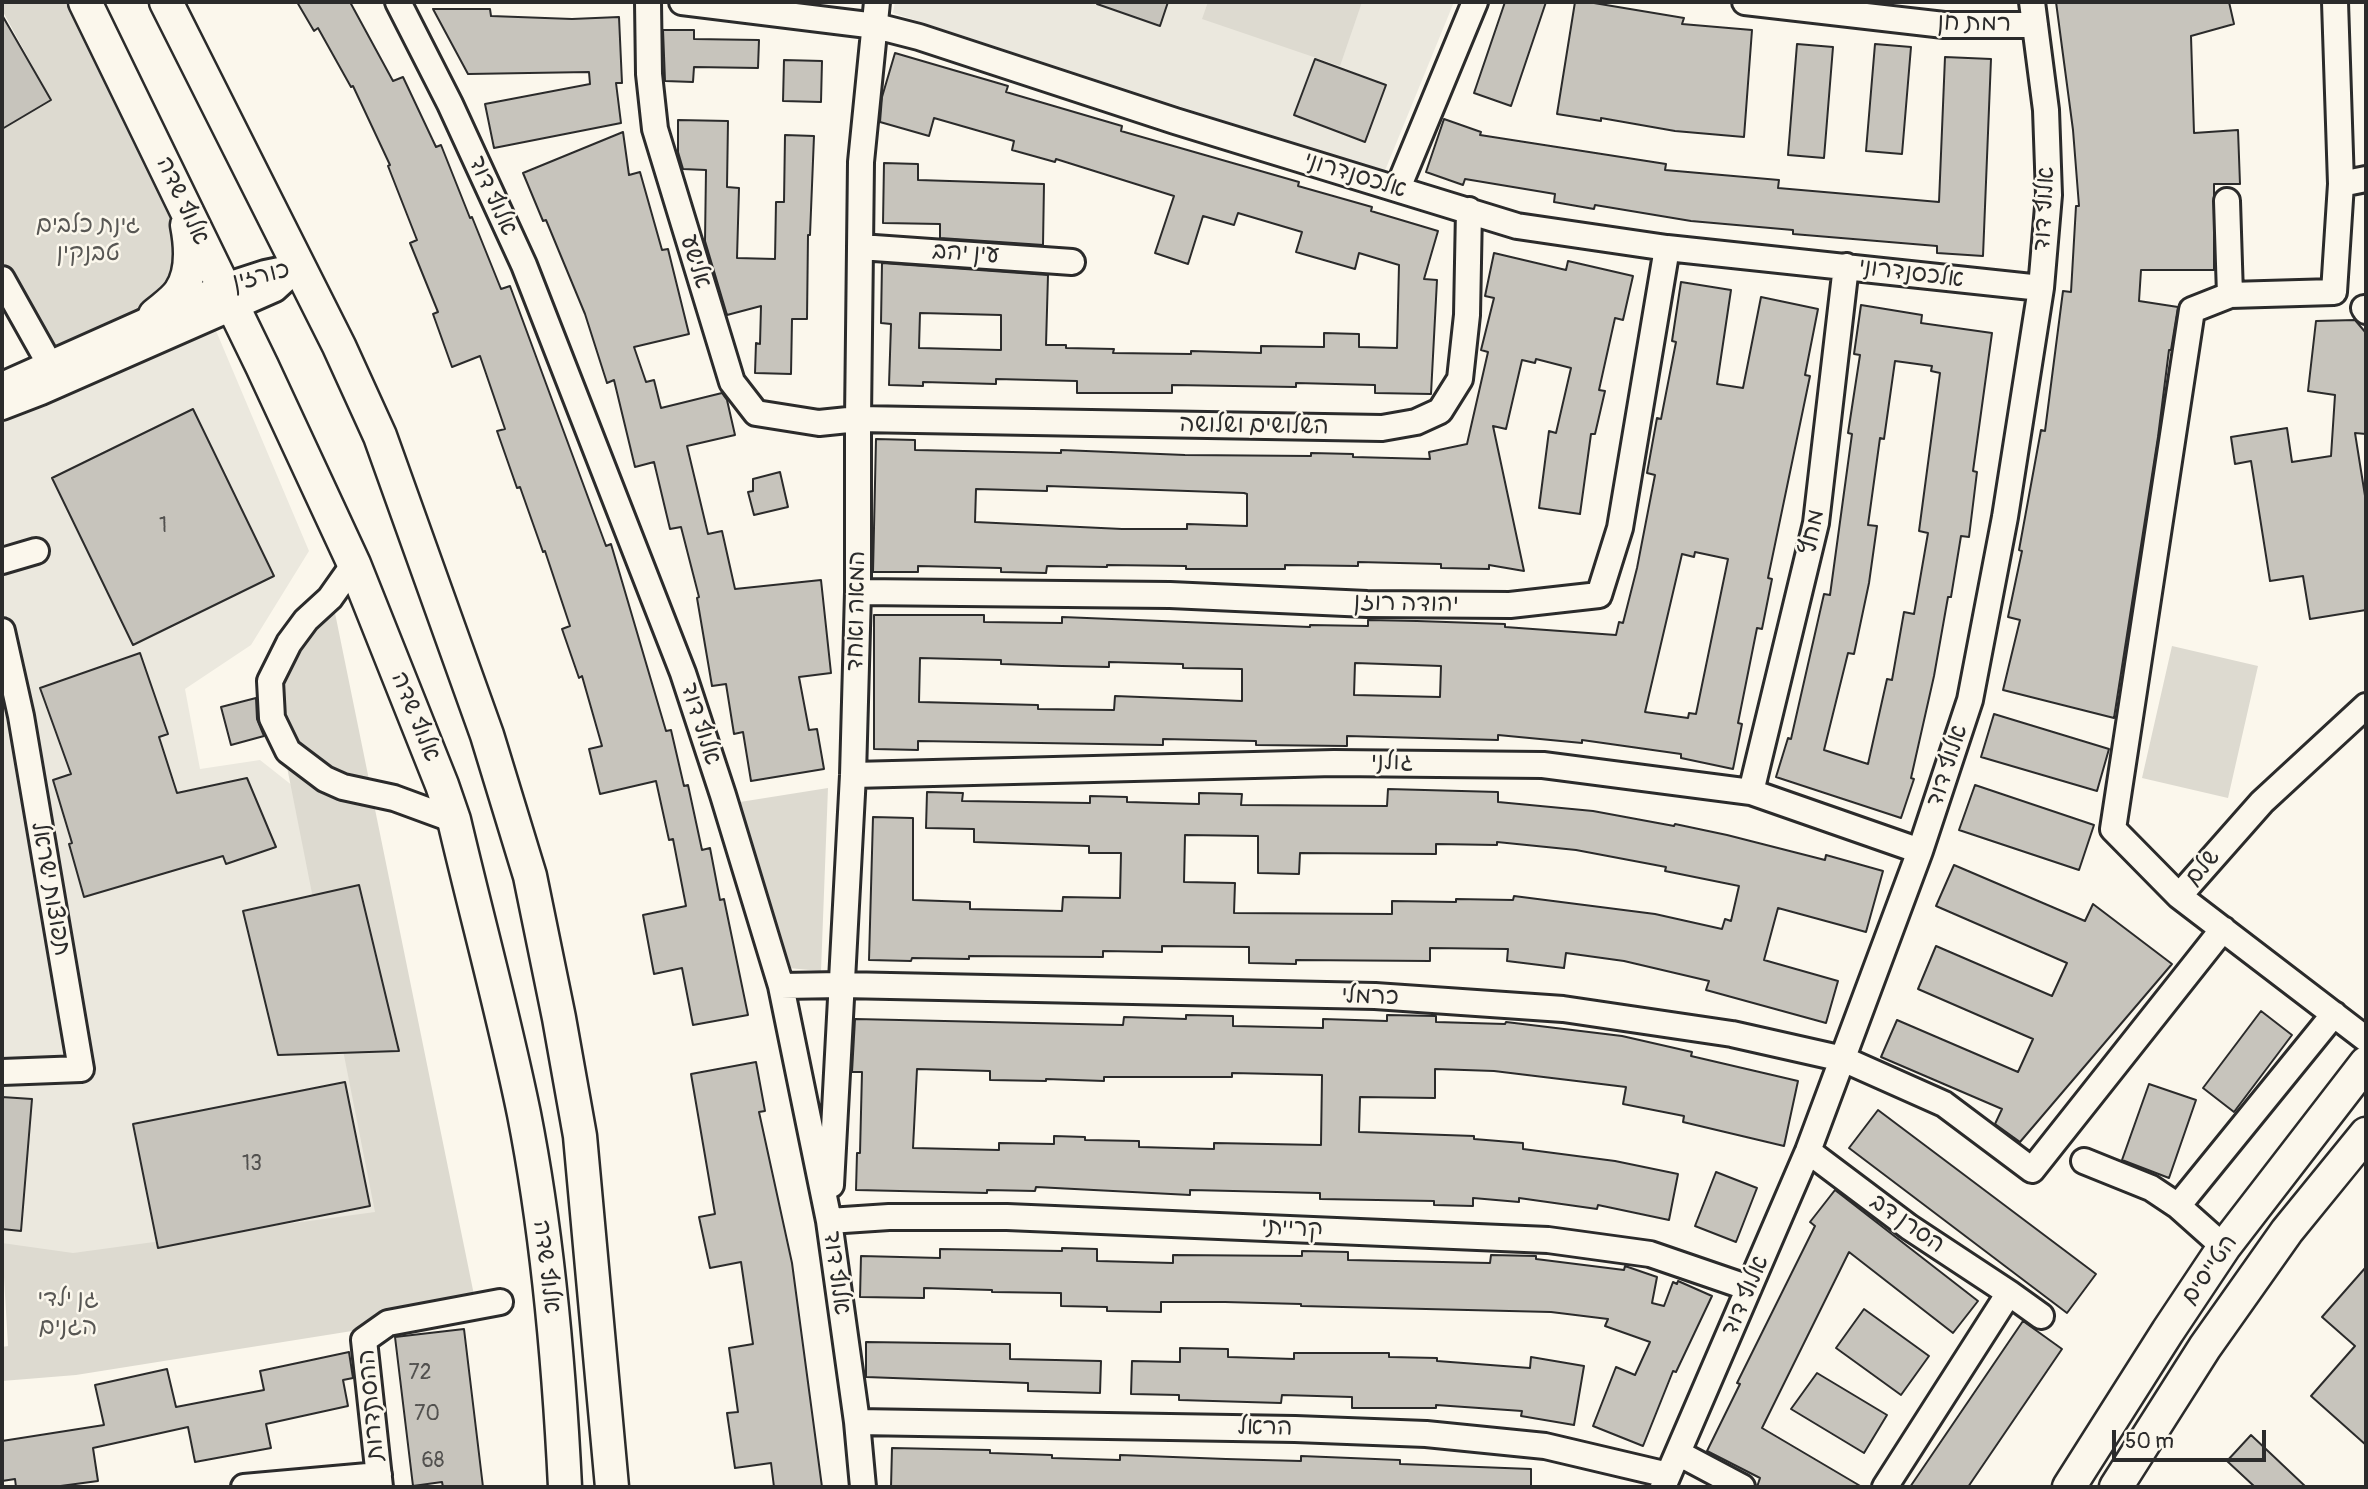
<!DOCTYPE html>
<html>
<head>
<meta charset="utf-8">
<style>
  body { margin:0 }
  #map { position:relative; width:2368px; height:1489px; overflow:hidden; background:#fbf7ec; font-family:Pangolin,sans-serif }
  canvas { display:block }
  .frame { position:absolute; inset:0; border:4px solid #2b2b2b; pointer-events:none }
  .scale { position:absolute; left:2112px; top:1430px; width:154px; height:32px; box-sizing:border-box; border:4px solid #2b2b2b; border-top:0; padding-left:9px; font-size:21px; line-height:24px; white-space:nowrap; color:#2b2b2b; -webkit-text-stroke:5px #fbf7ec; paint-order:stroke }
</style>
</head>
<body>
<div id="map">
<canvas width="2368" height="1489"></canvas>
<div class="frame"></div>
<div class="scale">50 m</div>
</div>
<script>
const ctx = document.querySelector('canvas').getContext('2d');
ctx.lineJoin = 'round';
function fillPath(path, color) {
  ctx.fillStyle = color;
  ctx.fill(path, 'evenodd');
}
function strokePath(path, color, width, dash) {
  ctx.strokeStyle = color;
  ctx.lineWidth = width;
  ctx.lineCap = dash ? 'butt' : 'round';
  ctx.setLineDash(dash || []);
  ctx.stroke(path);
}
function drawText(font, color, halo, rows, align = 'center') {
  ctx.font = font + ' Pangolin,"Playpen Sans Hebrew",sans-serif';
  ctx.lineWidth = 5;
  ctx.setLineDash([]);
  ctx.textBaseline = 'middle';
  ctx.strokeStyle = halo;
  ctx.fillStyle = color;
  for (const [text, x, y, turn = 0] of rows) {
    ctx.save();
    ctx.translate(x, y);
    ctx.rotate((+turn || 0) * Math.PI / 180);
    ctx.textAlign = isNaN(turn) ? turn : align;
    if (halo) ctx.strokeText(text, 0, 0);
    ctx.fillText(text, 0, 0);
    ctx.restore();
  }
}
fillPath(new Path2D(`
  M 895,2 L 1454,2 L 1384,173 L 893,13 Z
  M 214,326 L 309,551 L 251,645 L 185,689 L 200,769 L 260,760 L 312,801 L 400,1220 L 66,1254 L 2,1250 L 2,416 Z`), '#ebe8de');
fillPath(new Path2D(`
  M 2,2 L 65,2 L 157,175 L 173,223 L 179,266 L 164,294 L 137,314 L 49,351 L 2,266 L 2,128 L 51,100 L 2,10 Z
  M 1208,2 L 1362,2 L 1340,66 L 1202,19 Z
  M 335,613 L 474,1295 L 352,1331 L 76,1375 L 2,1381 L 2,1347 L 8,1346 L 2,1243 L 73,1253 L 375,1212 L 270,681 L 310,626 Z
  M 2172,646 L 2258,666 L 2228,798 L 2142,778 Z
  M 828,788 L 821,971 L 788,968 L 740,802 Z`), '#dddad0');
const building = new Path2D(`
  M 297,2 L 350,2 L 393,81 L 403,77 L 436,147 L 441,145 L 470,218 L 472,217 L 501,289 L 510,286 L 606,546 L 611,544 L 666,731 L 671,730 L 684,786 L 688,785 L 702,850 L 710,848 L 720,900 L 724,899 L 748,1015 L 693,1025 L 682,968 L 654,974 L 643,915 L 686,906 L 673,839 L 669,840 L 656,781 L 600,794 L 589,749 L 602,746 L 582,676 L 579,678 L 562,629 L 570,626 L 545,551 L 543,552 L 520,487 L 517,488 L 497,431 L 505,429 L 480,356 L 452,367 L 433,314 L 438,312 L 410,243 L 417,240 L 388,166 L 390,165 L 353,86 L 351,87 L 318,28 L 314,31 Z
  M 1097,2 L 1168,2 L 1160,26 L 1097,4 Z
  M 1505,2 L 1546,2 L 1511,106 L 1474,93 Z
  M 1575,2 L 1588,2 L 1684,18 L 1682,24 L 1752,30 L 1744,137 L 1675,131 L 1601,118 L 1601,121 L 1557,114 Z
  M 2056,2 L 2229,2 L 2234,24 L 2191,36 L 2194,133 L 2238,130 L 2240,184 L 2214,184 L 2214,270 L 2141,270 L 2139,301 L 2178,307 L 2171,350 L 2169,350 L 2158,437 L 2114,718 L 2003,690 L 2020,620 L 2008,617 L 2022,551 L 2019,550 L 2041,430 L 2045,431 L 2063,291 L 2071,292 L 2076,206 L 2079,206 L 2073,130 Z
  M 433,9 L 490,9 L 491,16 L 572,19 L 619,17 L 622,83 L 616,83 L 621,123 L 494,148 L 485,104 L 590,84 L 589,72 L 468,74 Z
  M 2,15 L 51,100 L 2,129 Z
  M 663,30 L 694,30 L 694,39 L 759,40 L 758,68 L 694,67 L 693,82 L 665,81 Z
  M 1797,44 L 1833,47 L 1824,158 L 1788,155 Z
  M 1875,44 L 1911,47 L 1902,154 L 1866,151 Z
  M 895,53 L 1008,86 L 1006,92 L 1122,126 L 1121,131 L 1299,182 L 1298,186 L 1372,207 L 1371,211 L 1438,231 L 1424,279 L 1437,280 L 1431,394 L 1375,393 L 1375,385 L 1296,383 L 1296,387 L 1172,385 L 1172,393 L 1077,393 L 1077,381 L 996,379 L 996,384 L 923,382 L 923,386 L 889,385 L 891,324 L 881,323 L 882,263 L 1048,275 L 1046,345 L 1066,345 L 1066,348 L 1114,349 L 1113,353 L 1191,354 L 1191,351 L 1261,353 L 1261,346 L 1324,347 L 1324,333 L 1359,334 L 1359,347 L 1397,348 L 1399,265 L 1359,253 L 1355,269 L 1296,252 L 1302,232 L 1238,213 L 1234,225 L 1203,216 L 1188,264 L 1155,253 L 1174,196 L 1056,159 L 1055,162 L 1012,150 L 1014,141 L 934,118 L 929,136 L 880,122 L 882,97 ZM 920,313 L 1001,315 L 1001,350 L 919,348 Z
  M 1945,57 L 1991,59 L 1983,256 L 1937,253 L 1937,246 L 1793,234 L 1793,230 L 1691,221 L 1595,205 L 1594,209 L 1554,202 L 1555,194 L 1465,179 L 1463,185 L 1426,172 L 1444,119 L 1481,132 L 1480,135 L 1666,164 L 1665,170 L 1779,180 L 1778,188 L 1939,202 Z
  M 1315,59 L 1386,85 L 1365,142 L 1294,115 Z
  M 784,60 L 822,61 L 821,102 L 783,101 Z
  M 678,120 L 728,121 L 727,187 L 739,188 L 737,258 L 775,259 L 776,202 L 784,202 L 785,135 L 814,136 L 810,235 L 808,235 L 807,319 L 792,319 L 791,374 L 755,373 L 756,343 L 760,344 L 761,306 L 727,315 L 705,241 L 706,170 L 683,169 L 678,152 Z
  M 623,132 L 629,175 L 640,172 L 662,250 L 668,249 L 689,334 L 634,347 L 646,382 L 654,380 L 661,408 L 722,393 L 727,400 L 735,435 L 687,446 L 708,534 L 722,531 L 735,589 L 821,580 L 831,673 L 799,677 L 809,730 L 817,729 L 824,769 L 751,781 L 743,732 L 734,734 L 726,684 L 712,686 L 697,598 L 699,597 L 681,527 L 670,529 L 654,462 L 635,467 L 614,380 L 607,383 L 585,314 L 546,220 L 543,221 L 523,173 Z
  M 884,163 L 918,164 L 918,180 L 1044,184 L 1043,245 L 940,238 L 940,224 L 883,223 Z
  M 1494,253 L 1566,270 L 1568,261 L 1633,276 L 1623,320 L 1615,318 L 1599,390 L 1605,391 L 1595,434 L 1591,434 L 1580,514 L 1539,508 L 1549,431 L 1556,433 L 1571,368 L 1536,359 L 1535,363 L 1522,360 L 1506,429 L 1493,426 L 1524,571 L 1489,565 L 1489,569 L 1441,568 L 1441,564 L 1358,562 L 1358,566 L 1285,565 L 1285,569 L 1186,569 L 1186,566 L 1107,565 L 1107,567 L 1047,566 L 1046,573 L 1001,572 L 1001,568 L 918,566 L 918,572 L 873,572 L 876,439 L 915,440 L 915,450 L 1061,453 L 1061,450 L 1185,455 L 1311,456 L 1311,453 L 1353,454 L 1353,457 L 1430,459 L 1429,452 L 1467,444 L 1488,352 L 1481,350 L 1494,298 L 1485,296 ZM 1047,486 L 1244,493 L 1247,494 L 1247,526 L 1187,524 L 1187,529 L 1122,529 L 975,522 L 976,489 L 1047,491 Z
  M 1681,282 L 1731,290 L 1717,384 L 1743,388 L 1761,297 L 1818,309 L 1805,375 L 1810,376 L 1768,578 L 1772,579 L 1762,629 L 1757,628 L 1738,723 L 1742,724 L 1733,769 L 1681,758 L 1681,754 L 1582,740 L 1582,743 L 1498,735 L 1498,740 L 1347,736 L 1347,746 L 1256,745 L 1256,741 L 1163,739 L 1163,745 L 918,741 L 918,750 L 874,749 L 874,615 L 984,615 L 984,622 L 1062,623 L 1062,617 L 1310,627 L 1310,625 L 1368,626 L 1368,620 L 1417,621 L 1505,624 L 1505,627 L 1616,635 L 1619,622 L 1623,623 L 1637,568 L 1655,475 L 1647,473 L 1657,418 L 1661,419 L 1676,342 L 1672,341 ZM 1695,552 L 1728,559 L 1696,714 L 1689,713 L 1688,718 L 1645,712 L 1682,554 L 1694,557 ZM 920,658 L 1001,660 L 1001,664 L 1062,666 L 1109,667 L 1109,662 L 1183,664 L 1183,668 L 1242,669 L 1242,701 L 1115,696 L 1114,710 L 1038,709 L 1038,705 L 919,702 ZM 1355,663 L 1441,666 L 1440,697 L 1354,695 Z
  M 1861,305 L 1922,315 L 1921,323 L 1992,333 L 1973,471 L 1977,472 L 1969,537 L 1961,536 L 1951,597 L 1948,597 L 1934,676 L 1911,778 L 1914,779 L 1901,818 L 1776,777 L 1788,738 L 1791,739 L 1824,594 L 1830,595 L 1852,434 L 1848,433 L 1860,355 L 1854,354 ZM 1895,361 L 1932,366 L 1931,371 L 1940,373 L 1919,531 L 1928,533 L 1914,614 L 1904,612 L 1892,680 L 1887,679 L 1868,764 L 1824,750 L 1848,653 L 1854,654 L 1869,583 L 1877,526 L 1868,525 L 1880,438 L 1884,439 Z
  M 2355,320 L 2366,333 L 2366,434 L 2355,433 L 2366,502 L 2366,610 L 2310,619 L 2303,576 L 2270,581 L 2251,461 L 2235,464 L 2231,437 L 2287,428 L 2292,462 L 2331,456 L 2335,395 L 2308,391 L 2316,321 Z
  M 193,409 L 274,576 L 133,645 L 52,478 Z
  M 780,472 L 788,507 L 754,515 L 748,492 L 753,491 L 753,479 Z
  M 140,653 L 168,734 L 159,737 L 177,793 L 247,778 L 276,847 L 226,864 L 223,856 L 84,897 L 69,844 L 72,843 L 53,780 L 71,774 L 40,688 Z
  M 256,698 L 257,719 L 264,736 L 231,745 L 221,707 Z
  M 1994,714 L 2109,749 L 2097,791 L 1981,757 Z
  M 1975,785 L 2094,825 L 2079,870 L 1959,830 Z
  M 1388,789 L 1498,792 L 1498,802 L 1593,811 L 1674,826 L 1675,824 L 1727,835 L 1825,860 L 1826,855 L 1883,871 L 1866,932 L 1778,908 L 1764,960 L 1838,981 L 1826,1023 L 1706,990 L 1709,981 L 1624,961 L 1566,953 L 1564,968 L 1507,961 L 1508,949 L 1430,948 L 1430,961 L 1296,960 L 1296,964 L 1249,963 L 1249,947 L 1162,946 L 1162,952 L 1103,951 L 1103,957 L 969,956 L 969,959 L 912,958 L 911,961 L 869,960 L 873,817 L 913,818 L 913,900 L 970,902 L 970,909 L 1062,911 L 1063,897 L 1120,898 L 1121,853 L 1089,853 L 1089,846 L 974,842 L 974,829 L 926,828 L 927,792 L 963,793 L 962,801 L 1090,803 L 1090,796 L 1127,797 L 1127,802 L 1199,804 L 1199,793 L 1242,794 L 1241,805 L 1387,806 ZM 1185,835 L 1258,836 L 1258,873 L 1299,874 L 1300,853 L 1436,854 L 1436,844 L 1497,845 L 1497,842 L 1576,850 L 1666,867 L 1665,871 L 1739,886 L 1731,921 L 1725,919 L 1722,929 L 1655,914 L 1514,896 L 1513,900 L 1456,899 L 1456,902 L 1392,901 L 1392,914 L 1234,913 L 1235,883 L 1184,882 Z
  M 1954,865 L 2085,921 L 2093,904 L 2172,964 L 2020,1142 L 1995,1124 L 2002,1109 L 1881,1057 L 1897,1020 L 2018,1072 L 2033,1039 L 1918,989 L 1936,946 L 2052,996 L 2067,963 L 1936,906 Z
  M 359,885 L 399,1051 L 278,1055 L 243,911 Z
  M 2261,1011 L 2292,1035 L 2234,1112 L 2203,1088 Z
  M 1186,1015 L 1233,1016 L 1233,1026 L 1323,1028 L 1323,1019 L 1387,1021 L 1387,1015 L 1436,1016 L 1436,1022 L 1505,1024 L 1506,1022 L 1622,1036 L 1692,1052 L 1691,1056 L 1798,1081 L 1784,1146 L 1683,1122 L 1684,1116 L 1623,1104 L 1626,1087 L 1494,1071 L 1435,1069 L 1435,1098 L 1360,1097 L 1359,1132 L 1474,1136 L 1474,1139 L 1523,1143 L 1523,1149 L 1615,1161 L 1678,1174 L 1669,1220 L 1598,1205 L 1597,1209 L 1519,1198 L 1519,1202 L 1473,1198 L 1473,1206 L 1434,1205 L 1434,1201 L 1320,1199 L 1320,1193 L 1190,1190 L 1190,1195 L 1036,1187 L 1035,1191 L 987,1190 L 987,1193 L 856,1190 L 857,1153 L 860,1153 L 862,1072 L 852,1072 L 855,1019 L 1123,1025 L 1124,1017 L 1186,1019 ZM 917,1069 L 990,1071 L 990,1080 L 1046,1081 L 1046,1079 L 1104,1081 L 1104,1077 L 1232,1077 L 1232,1073 L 1322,1075 L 1321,1145 L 1214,1143 L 1214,1149 L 1139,1147 L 1139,1141 L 1085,1140 L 1085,1137 L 1054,1136 L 1054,1144 L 999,1143 L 999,1150 L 913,1148 Z
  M 756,1062 L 765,1111 L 759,1112 L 792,1263 L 822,1487 L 774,1487 L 771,1463 L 735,1468 L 727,1413 L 738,1412 L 729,1348 L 753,1344 L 741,1262 L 710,1268 L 699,1217 L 715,1214 L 691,1074 Z
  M 345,1082 L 370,1206 L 158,1248 L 133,1124 Z
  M 2149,1084 L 2196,1100 L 2169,1178 L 2122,1160 Z
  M 2,1097 L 32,1099 L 21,1231 L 2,1229 Z
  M 1878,1110 L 2096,1274 L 2067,1313 L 1849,1148 Z
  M 1716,1172 L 1757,1188 L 1736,1242 L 1695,1226 Z
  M 1835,1190 L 1978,1301 L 1953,1333 L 1849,1252 L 1762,1428 L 1862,1487 L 1757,1487 L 1760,1478 L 1707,1451 L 1740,1384 L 1737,1383 L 1815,1226 L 1810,1222 Z
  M 1062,1248 L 1097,1249 L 1097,1261 L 1173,1263 L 1173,1255 L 1302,1256 L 1302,1251 L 1348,1252 L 1348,1260 L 1490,1263 L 1491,1255 L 1536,1256 L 1536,1259 L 1624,1270 L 1625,1266 L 1657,1277 L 1652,1303 L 1664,1306 L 1673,1282 L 1677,1284 L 1678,1281 L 1712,1296 L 1676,1372 L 1673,1371 L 1643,1446 L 1593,1426 L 1616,1367 L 1635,1375 L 1650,1342 L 1605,1326 L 1608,1319 L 1551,1312 L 1301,1306 L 1301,1304 L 1225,1302 L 1161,1302 L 1161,1312 L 1107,1311 L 1107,1307 L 1061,1306 L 1061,1293 L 992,1292 L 992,1290 L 924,1288 L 924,1298 L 860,1297 L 861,1256 L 940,1258 L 940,1249 L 1062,1251 Z
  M 2366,1267 L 2366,1445 L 2311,1396 L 2355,1346 L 2322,1317 Z
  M 1864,1309 L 1929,1356 L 1901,1395 L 1836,1348 Z
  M 2023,1321 L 2062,1349 L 1968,1487 L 1910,1487 Z
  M 464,1329 L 483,1487 L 443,1487 L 442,1482 L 413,1486 L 395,1337 Z
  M 866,1342 L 1010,1344 L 1010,1359 L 1101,1361 L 1100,1393 L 1028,1391 L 1028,1383 L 866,1377 Z
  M 1180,1348 L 1228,1349 L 1228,1357 L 1294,1359 L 1294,1353 L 1389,1353 L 1389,1357 L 1437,1358 L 1437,1361 L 1530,1368 L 1531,1357 L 1584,1366 L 1574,1425 L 1521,1416 L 1522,1411 L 1436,1405 L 1436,1408 L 1352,1408 L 1352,1397 L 1282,1395 L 1281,1403 L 1179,1400 L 1179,1395 L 1131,1394 L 1132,1361 L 1180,1362 Z
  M 349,1352 L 353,1378 L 343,1380 L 348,1406 L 266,1424 L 271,1448 L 195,1462 L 188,1427 L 93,1448 L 98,1481 L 53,1487 L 16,1487 L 15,1479 L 2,1481 L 2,1441 L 104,1425 L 95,1385 L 167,1369 L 176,1407 L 264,1390 L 260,1371 Z
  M 1817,1373 L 1887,1415 L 1864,1453 L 1791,1409 Z
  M 2251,1435 L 2306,1487 L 2255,1487 L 2227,1461 Z
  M 892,1448 L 990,1450 L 990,1453 L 1052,1455 L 1052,1458 L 1120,1460 L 1120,1455 L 1226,1459 L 1301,1461 L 1301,1456 L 1400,1460 L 1400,1464 L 1531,1469 L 1531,1487 L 891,1487 Z`);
fillPath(building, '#c7c4bc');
strokePath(building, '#2b2b2b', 2);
const minor = new Path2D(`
  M 398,2 L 450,104 L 524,265 L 683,673 L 723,795 L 781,986 L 829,1221 L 857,1422 L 863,1487
  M 648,2 L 649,74 L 655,129 L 732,382 L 756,413 L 819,423 L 858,419 L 1382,428 L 1416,422 L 1440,411 L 1460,379 L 1467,315 L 1469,210
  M 682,2 L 876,26 L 919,37 L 1175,121 L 1517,226 L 1667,248 L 2041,288
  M 1745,2 L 1944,25 L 2035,25
  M 2341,184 L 2366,179
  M 1398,188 L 1475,2
  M 2227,201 L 2230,295 L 2192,310 L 2113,829 L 2179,896 L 2366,1039
  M 860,247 L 1072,262
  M 2,279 L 49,363
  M 2230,295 L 2334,292 L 2341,184 L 2335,2
  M 2364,308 L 2366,311
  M 2,385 L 222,287 L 265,273 L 299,266
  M 2,407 L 41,392 L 275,289 L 300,266
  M 2,561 L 36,551
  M 354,564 L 330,598 L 306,620 L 289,643 L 270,681 L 272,718 L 288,751 L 325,779 L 343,787 L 394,798 L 454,820
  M 858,592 L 1170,595 L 1367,604 L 1510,605 L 1599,595 L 1620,528 L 1667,248
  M 2,631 L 21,716 L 81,1069 L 2,1072
  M 853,775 L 1334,763 L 1543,765 L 1751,792 L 1920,851
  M 1751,792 L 1816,523 L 1846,266
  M 2179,896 L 2262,802 L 2366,706
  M 781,986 L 842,985 L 1375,996 L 1563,1009 L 1732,1034 L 1843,1059 L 1944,1104 L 2032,1170 L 2223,929
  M 1808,1151 L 1909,1227 L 2009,1293 L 1885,1487
  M 2084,1161 L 2151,1188 L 2178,1206 L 2224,1247
  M 831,1185 L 853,775 L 858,592 L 858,419 L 861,162 L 877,2
  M 2178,1206 L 2334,1014
  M 829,1221 L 889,1217 L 1007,1217 L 1548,1240 L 1650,1254 L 1749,1288
  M 2009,1293 L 2041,1316
  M 857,1422 L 1295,1429 L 1426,1434 L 1545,1446 L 1668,1475
  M 1678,1453 L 1742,1487
  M 244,1487 L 379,1475
  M 380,1487 L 364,1340 L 388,1323 L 500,1302
  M 1663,1487 L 1808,1151 L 1920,851 L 1970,700 L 2005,517 L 2041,288 L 2049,195 L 2046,110 L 2032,2`);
const major = new Path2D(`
  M 85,2 L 262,366 L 354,564 L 442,785 L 454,820 C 477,918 504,1016 524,1114 C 548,1236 559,1363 565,1487
  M 166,2 L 339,346 L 380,436 L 487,735 L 530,876 L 559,1018 L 580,1136 L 612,1487
  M 155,315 C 163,308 174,301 180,292 C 193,273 191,246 187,225
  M 2069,1487 L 2168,1331 L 2224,1247 L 2366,1063
  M 2116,1487 L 2205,1347 L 2287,1231 L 2366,1134`);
strokePath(minor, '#2b2b2b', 30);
strokePath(major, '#2b2b2b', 37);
strokePath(minor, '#fbf7ec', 24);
strokePath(major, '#fbf7ec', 32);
drawText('21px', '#52514f', null, [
  ["1",163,527],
  ["13",252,1165],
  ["72",420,1374],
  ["70",427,1415],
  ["68",433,1462]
]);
drawText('24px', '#2b2b2b', '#fbf7ec', [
  ["רמת חן",1974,24,1],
  ["אלכסנדרוני",1355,176,17],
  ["אלוף דוד",492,196,65],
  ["אלוף שדה",182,201,65],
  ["אלוף דוד",2045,209,-87],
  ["עין יהב",966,254,4],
  ["אלישע",695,262,73],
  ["אלכסנדרוני",1911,274,7],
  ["כורזין",261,277,-14],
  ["השלושים ושלושה",1254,426,1],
  ["מחץ",1813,532,-79],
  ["יהודה רוזן",1406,604,1],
  ["המאה ואחד",857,611,-89],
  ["אלוף שדה",415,717,68],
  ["אלוף דוד",700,724,72],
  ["גולני",1392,763,1],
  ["אלוף דוד",1948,766,-72],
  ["שלם",2203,868,-49],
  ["תפוצות ישראל",50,889,80],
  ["כרמלי",1370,997,2],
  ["הסרן דב",1907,1224,35],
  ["קרייתי",1292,1229,3],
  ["אלוף שדה",546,1267,83],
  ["הטייסים",2210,1270,-55],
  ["אלוף דוד",836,1273,82],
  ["אלוף דוד",1746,1296,-67],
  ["ההסתדרות",372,1405,-95],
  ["הראל",1265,1428,1]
]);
drawText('24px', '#585754', '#fbf7ec', [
  ["גינת כלבים",88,226],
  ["טבנקין",88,254],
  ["גן ילדי",68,1300],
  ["הגנים",68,1328]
]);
</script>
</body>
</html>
